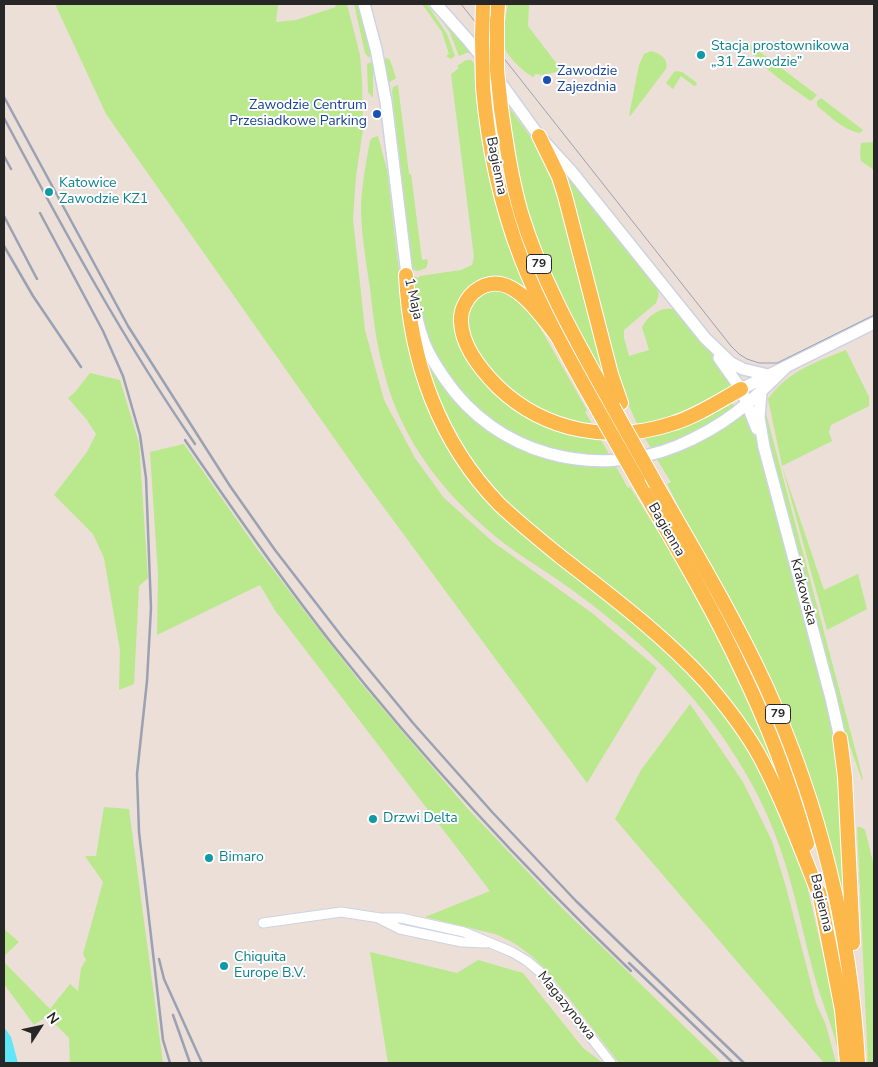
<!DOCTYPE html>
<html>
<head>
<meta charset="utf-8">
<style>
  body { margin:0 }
  #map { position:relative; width:878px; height:1067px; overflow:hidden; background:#ebdfd7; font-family:"Nunito Sans",sans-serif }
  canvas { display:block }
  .frame { position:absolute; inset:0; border:5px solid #272727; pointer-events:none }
  .north { position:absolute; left:15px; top:1002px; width:50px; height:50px; -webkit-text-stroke:4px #fff; paint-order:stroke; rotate:55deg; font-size:14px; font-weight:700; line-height:20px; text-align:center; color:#272727 }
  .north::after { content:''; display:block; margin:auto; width:18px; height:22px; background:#272727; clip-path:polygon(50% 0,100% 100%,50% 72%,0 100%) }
</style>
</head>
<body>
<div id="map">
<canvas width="878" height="1067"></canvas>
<div class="frame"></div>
<div class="north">N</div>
</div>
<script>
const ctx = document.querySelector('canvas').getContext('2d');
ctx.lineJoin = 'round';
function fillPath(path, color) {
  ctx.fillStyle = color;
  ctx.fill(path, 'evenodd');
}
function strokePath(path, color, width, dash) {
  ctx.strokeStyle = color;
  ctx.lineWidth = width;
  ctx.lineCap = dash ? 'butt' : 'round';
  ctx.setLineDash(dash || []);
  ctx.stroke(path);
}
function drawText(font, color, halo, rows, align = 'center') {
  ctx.font = font + ' "Nunito Sans",sans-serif';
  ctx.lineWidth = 4;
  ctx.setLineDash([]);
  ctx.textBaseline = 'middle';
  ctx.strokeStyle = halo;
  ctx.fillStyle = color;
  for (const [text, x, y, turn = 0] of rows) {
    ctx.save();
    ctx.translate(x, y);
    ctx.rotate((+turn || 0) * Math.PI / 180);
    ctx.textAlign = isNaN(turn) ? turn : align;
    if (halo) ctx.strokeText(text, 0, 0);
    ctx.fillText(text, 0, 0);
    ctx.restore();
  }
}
fillPath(new Path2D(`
  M 55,4 L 278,4 L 276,22 L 296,20 L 336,7 L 335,4 L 347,4 L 360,55 L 362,80 L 363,129 L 356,176 L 353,219 L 365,330 L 384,400 L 415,458 L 444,498 L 493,542 L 592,613 L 657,668 L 587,783 L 365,482 L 106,114 Z
  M 354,4 L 359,4 L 372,56 L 368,57 L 365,53 Z
  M 422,4 L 427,4 L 447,34 L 455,56 L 451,59 L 446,56 L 449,54 L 442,32 Z
  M 504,4 L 529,4 L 528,26 L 563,72 L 557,75 L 556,72 L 543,75 L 535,74 L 534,77 C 525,74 506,55 504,46 C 503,37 505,15 508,6 L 503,6 Z
  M 438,14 L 472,52 L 471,53 L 466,53 L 459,56 L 450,33 Z
  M 748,43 L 817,95 L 811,101 L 809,100 C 786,83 761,69 747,44 Z
  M 651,51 C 660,53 669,59 666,69 L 631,115 L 629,116 L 639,65 L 644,54 Z
  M 387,58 L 390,60 L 396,78 L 387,84 L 382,59 Z
  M 466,60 L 471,60 L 474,63 L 476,96 L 483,143 L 528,292 L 504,281 L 458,308 L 488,383 L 600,438 L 610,456 C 545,461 476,423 443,368 C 426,341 421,311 410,282 L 411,275 L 418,278 L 420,276 L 461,270 L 472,265 L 474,257 L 451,74 L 459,68 L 457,66 Z
  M 373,61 L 373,98 L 368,92 L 367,64 Z
  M 677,71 L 682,72 L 696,82 L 697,85 L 694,86 L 681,76 L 673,89 L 666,83 L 674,72 Z
  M 398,85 L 409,174 L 411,174 L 422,260 L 427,259 L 428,262 L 426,268 L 418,271 L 414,270 L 412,266 L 392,92 L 393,87 Z
  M 821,98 L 863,130 L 860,133 C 843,130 830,116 817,106 L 817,101 Z
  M 508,106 L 540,150 L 556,182 L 609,383 L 607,384 C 584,342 559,300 542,255 C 530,224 522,192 515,160 L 517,159 Z
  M 378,136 L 387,170 L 402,296 L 452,452 L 689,673 L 733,726 L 764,775 L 803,869 L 833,997 L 840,1034 L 840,1059 C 834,1029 821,1001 813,971 C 801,925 792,878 775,834 C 757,786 724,734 690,695 C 656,656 610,617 568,587 C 547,572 525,559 505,544 C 447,499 400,441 383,368 C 376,342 373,315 370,288 C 366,261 361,233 361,206 C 362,185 366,162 370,141 L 372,138 Z
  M 874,142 L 874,170 L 861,161 L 860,154 L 861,143 Z
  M 560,166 L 656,285 C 659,292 659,296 656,303 L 624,330 L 624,338 L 629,356 L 649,350 L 642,327 C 649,314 664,304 678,311 L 722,366 L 735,387 L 688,413 L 639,428 L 629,406 L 626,407 Z
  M 488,290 L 507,291 L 530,310 L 587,410 L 585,412 L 595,429 L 566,423 L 512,394 L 474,350 L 465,314 L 472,300 Z
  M 422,349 L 439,379 L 457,402 L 544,457 L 572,464 L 592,466 L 615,465 L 628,488 L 630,487 L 684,573 L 743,685 L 786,794 L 743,721 L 513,509 L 477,471 L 441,411 Z
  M 846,350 L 869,397 L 869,406 L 831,425 L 829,432 L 832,441 L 782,466 L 824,590 L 858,574 L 867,609 L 827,630 L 782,466 L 768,399 C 787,372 815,362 846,350 Z
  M 90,373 L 120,380 L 139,443 L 148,578 L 139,586 L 134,684 L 119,690 L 120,650 L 104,558 L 93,534 L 54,495 L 87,452 L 96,434 L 87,420 L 68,398 L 75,392 Z
  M 730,402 L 734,405 L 732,410 C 708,425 680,445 651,448 L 643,435 Z
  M 763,402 L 863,779 L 862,780 L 845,732 L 762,416 Z
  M 746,411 L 749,412 L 761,451 L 820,671 L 833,731 L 838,761 L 847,916 L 826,838 L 703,554 L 667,484 L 671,482 L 656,458 L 722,429 Z
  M 184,444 L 255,546 L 312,621 L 360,682 L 467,808 L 562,908 L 722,1063 L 619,1063 C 603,1043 588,1022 572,1002 C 549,973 531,948 495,934 L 425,917 L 490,891 L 281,618 L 276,612 L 260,585 L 157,635 L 158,575 L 150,452 Z
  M 690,704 L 743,782 L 772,841 L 786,887 L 816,1003 L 826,1025 L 836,1063 L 824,1063 L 615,819 L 641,770 Z
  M 104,807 L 129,809 L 163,1063 L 70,1063 L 69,1038 L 47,1016 L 34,1025 L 4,984 L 4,962 L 50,1009 L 70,984 L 78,991 L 81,968 L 86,960 L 83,954 L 103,882 L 85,856 L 96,856 Z
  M 857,827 L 861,827 L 865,830 L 874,866 L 874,1063 L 868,1063 Z
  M 4,929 L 19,942 L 4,956 Z
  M 370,952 L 457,973 L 478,960 L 523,973 L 583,1048 L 603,1063 L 388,1063 Z`), '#bae88d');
fillPath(new Path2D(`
  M 4,1027 L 11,1037 L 18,1063 L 4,1063 Z`), '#5fe6f8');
const minor = new Path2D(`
  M 380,919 L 400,929 L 462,942 L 486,943
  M 263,923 L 341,912 L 380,918 L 401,918 L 464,932 L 512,952 L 527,961 L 540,972 L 611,1063`);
const tertiary = new Path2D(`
  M 364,4 L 376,49 L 386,102 L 408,283
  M 436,4 L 468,40 L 485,61
  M 497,78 L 539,136 L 571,171 L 705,338 L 731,363 L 743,369 L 768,375
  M 415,310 C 417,319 419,328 422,336 C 426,351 436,366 445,379 C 496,454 593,480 677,446 C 725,426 750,403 786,367
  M 719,358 L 741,389 L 757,429
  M 741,389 L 874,323
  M 761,393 L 759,417 L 764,447 L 831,698 L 840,738`);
const primary = new Path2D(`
  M 497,19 L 498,4
  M 483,87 C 488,146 500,203 521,258 C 542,312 571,362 599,412
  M 501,108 C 506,143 511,178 521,213 C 542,282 578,344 613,407
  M 539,136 L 559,177 L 565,196 L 611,374 L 621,403
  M 406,275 C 410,361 439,442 499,504 C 519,523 540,540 561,557 C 611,596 662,634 705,681 C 723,702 747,733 760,757 C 784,802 802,852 821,899
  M 557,336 C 539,313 508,264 474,292 C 466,299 460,311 461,322 C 462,347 481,370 498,387 C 545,432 612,444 674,423 C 697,416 719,401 741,389
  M 638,481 C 673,542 710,603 740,667 C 768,724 790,783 807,844
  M 656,484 C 694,550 733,615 765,684 C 819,803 851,932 858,1063
  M 840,738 L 845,777 L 853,943
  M 819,892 L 842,1010 L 847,1063`);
strokePath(minor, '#ccd3e2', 11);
strokePath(tertiary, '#ccd3e2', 14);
strokePath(primary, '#fff', 16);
strokePath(minor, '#fff', 9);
strokePath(tertiary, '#fff', 11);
strokePath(primary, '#fcb84b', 14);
strokePath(new Path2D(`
  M 461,4 L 731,346 L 739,354 L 747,359 L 759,363 L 777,363 L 874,315`), '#99a1b3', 1);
strokePath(new Path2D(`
  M 4,97 L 128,326 L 230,486 L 275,550 L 343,638 L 413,723 L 493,813 L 576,901 L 744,1063
  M 4,118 C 63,229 124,341 195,444
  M 4,156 L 11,169
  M 40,213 L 103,331 L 123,376 L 140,435 L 146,478 L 151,608 L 147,681 L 137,774 L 139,832 L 163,1040 L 170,1063
  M 4,216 L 37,279
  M 4,246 L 33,296 L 81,367
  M 185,440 C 233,510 281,579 333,645 C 425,761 525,869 631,971
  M 159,959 L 164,979 L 202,1063
  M 629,963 L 733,1063
  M 173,1015 L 190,1063`), '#99a1b3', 2.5);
const primaryBridge = new Path2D(`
  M 483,4 L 482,38 L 483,87
  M 497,19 L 497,70 L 501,108
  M 613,407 L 656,484
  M 599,412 L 638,481`);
strokePath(primaryBridge, '#fff', 16, []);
strokePath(primaryBridge, '#fcb84b', 14);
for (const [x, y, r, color] of [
  [701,55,5,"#0f9aa8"],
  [547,80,5,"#1a4fb4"],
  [377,114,5,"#1a4fb4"],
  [49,192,5,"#0f9aa8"],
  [373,819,5,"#0f9aa8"],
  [209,858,5,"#0f9aa8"],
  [224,966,5,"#0f9aa8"]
]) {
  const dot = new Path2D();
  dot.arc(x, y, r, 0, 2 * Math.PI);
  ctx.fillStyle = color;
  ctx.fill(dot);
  strokePath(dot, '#fff', 2);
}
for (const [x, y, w] of [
  [539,264,25],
  [778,714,25]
]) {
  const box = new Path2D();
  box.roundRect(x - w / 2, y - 9.5, w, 19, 4);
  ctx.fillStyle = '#fff';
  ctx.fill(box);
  strokePath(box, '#272727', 1);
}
drawText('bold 12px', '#272727', null, [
  ["79",539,264],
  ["79",778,714]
]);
drawText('14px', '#0d838f', '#fff', [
  ["Stacja prostownikowa",711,47],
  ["„31 Zawodzie”",711,63],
  ["Katowice",59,184],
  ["Zawodzie KZ1",59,200],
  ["Drzwi Delta",383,819],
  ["Bimaro",219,858],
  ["Chiquita",234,958],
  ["Europe B.V.",234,974]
], 'left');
drawText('14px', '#164399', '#fff', [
  ["Zawodzie",557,72],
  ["Zajezdnia",557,88],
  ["Zawodzie Centrum",367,106,"right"],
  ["Przesiadkowe Parking",367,122,"right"]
], 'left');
drawText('14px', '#272727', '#fff', [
  ["Bagienna",496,166,79],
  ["1 Maja",413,299,77],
  ["Bagienna",666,530,60],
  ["Krakowska",803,592,75],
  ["Bagienna",821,903,77],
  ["Magazynowa",566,1006,51]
]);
</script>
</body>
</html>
